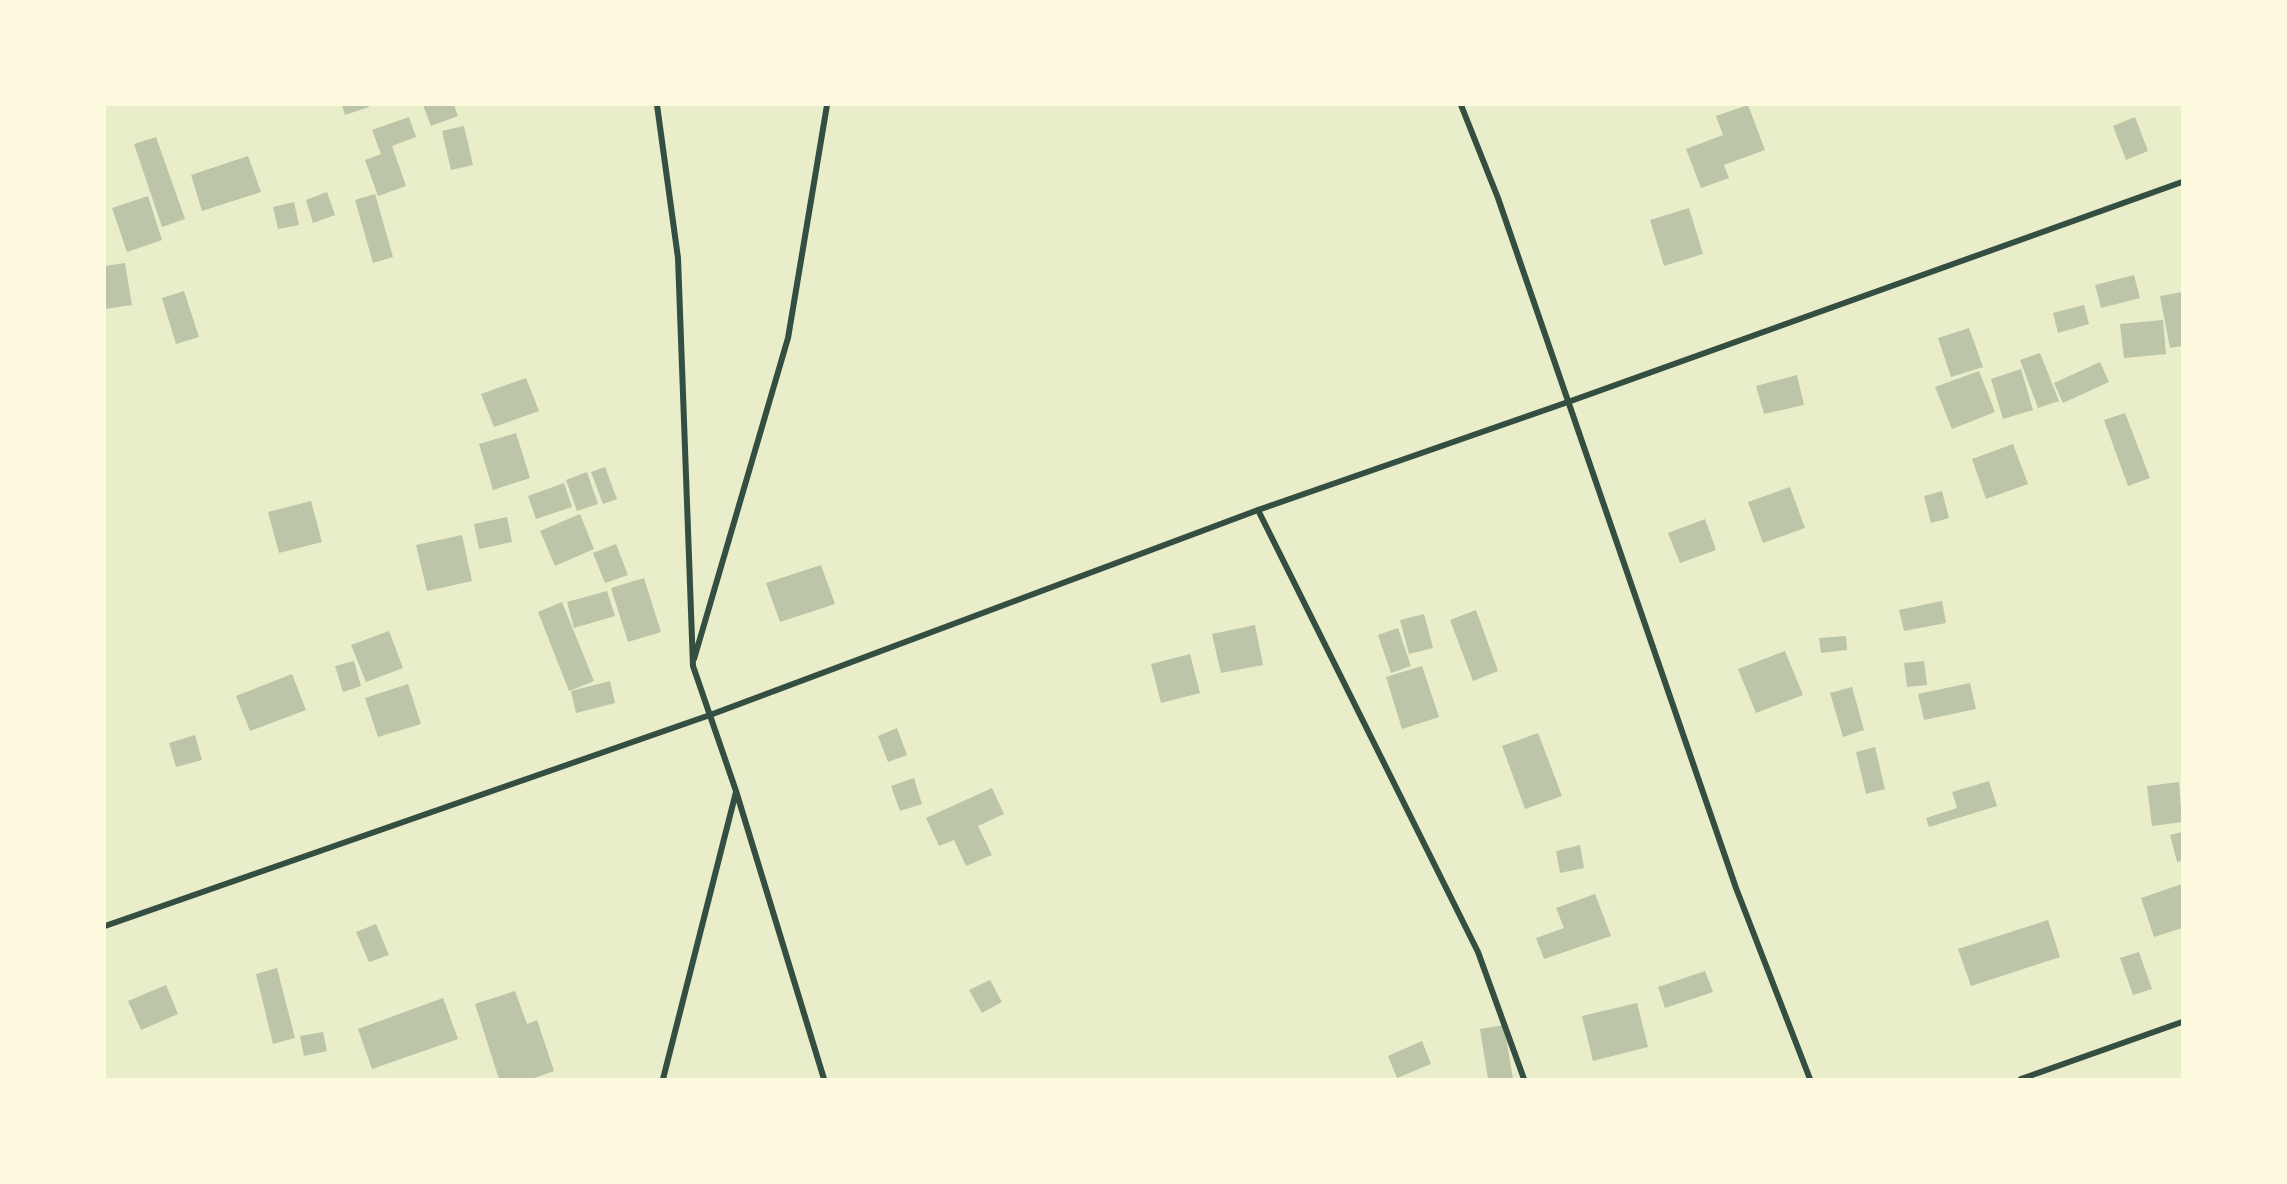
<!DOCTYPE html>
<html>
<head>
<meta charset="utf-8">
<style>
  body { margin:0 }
  #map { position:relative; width:2287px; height:1184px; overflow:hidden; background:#e9edc9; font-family:Rubik,sans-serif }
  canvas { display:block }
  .frame { position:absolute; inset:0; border:106px solid #fefae0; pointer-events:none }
</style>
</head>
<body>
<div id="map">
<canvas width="2287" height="1184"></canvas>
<div class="frame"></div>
</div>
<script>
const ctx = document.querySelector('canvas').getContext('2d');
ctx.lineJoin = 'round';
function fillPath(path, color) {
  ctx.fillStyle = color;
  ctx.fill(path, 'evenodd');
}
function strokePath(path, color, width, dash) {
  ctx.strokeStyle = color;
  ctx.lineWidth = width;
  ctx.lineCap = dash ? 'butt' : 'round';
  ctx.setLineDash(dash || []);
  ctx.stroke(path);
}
fillPath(new Path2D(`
  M 342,105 L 369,105 L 369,107 L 345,115 Z
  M 423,105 L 454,105 L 458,116 L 431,126 Z
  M 1748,105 L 1765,150 L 1724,165 L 1729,178 L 1701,188 L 1686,149 L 1723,135 L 1716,116 Z
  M 409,117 L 416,137 L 392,146 L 406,186 L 378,196 L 365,160 L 381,154 L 372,130 Z
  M 2135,117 L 2148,151 L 2126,160 L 2113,126 Z
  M 464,126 L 473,165 L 451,170 L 442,131 Z
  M 156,137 L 185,219 L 162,227 L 134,144 Z
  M 248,156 L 261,192 L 202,211 L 191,175 Z
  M 327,192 L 335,215 L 313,223 L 306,200 Z
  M 375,194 L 393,257 L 373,263 L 355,200 Z
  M 148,196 L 162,240 L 127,252 L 112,208 Z
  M 294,202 L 299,225 L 278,229 L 273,207 Z
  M 1689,208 L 1703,254 L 1664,266 L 1650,220 Z
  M 125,263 L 132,305 L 105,309 L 105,266 Z
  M 2134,275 L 2140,298 L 2101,308 L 2095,285 Z
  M 184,291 L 199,337 L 176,344 L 162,298 Z
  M 2182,292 L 2182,346 L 2170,348 L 2160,296 Z
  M 2084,305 L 2089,324 L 2058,333 L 2053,313 Z
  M 2163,320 L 2166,354 L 2124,358 L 2120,324 Z
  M 1969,328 L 1983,367 L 1951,377 L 1938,338 Z
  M 2040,353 L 2059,401 L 2038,408 L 2020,360 Z
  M 2100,362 L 2109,382 L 2063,403 L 2054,383 Z
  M 2021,369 L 2033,410 L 2003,419 L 1991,379 Z
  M 1979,371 L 1995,412 L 1952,429 L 1935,387 Z
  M 1797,375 L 1804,405 L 1764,414 L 1756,386 Z
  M 526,378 L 539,411 L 494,427 L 481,394 Z
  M 2125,413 L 2150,478 L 2128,486 L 2104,420 Z
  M 516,433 L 530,478 L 493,490 L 479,444 Z
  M 2013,444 L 2028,484 L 1986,499 L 1972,459 Z
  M 605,467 L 617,499 L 603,504 L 591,472 Z
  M 587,472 L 598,504 L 577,511 L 566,480 Z
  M 564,483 L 572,507 L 536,519 L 528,496 Z
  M 1790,487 L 1805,528 L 1763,543 L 1748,502 Z
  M 1942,491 L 1949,518 L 1931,523 L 1924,496 Z
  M 311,501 L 322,542 L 279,553 L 268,512 Z
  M 580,514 L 594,549 L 555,566 L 540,531 Z
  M 507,517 L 512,542 L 479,549 L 474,524 Z
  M 1705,519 L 1716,550 L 1680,563 L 1668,533 Z
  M 462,535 L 472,581 L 427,591 L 416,545 Z
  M 616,544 L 628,575 L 605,583 L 593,553 Z
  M 821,565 L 835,604 L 780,622 L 766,583 Z
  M 644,578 L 661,632 L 628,642 L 611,588 Z
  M 607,591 L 615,616 L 574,628 L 567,602 Z
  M 1942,601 L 1946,623 L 1904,631 L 1899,610 Z
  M 562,602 L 594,681 L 569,691 L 538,612 Z
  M 1476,610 L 1498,671 L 1473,681 L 1450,620 Z
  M 1424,614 L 1433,648 L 1409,654 L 1400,620 Z
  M 1255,625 L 1263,665 L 1221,673 L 1212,634 Z
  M 1398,628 L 1411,666 L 1391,673 L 1378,635 Z
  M 389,631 L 403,668 L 366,682 L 351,645 Z
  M 1846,636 L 1847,650 L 1821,653 L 1819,638 Z
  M 1785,651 L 1803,695 L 1756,713 L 1738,669 Z
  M 1190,654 L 1200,693 L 1161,703 L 1151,664 Z
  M 354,661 L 361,686 L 343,692 L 335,666 Z
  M 1924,661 L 1927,685 L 1907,687 L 1904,663 Z
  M 1422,666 L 1439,717 L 1402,729 L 1386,677 Z
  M 292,674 L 306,710 L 250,731 L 236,696 Z
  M 610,681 L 615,703 L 576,713 L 571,691 Z
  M 1970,683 L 1976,709 L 1924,720 L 1918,694 Z
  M 408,684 L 421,724 L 378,737 L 365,698 Z
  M 1852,687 L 1864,730 L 1843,737 L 1830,693 Z
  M 897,728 L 907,755 L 888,762 L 878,736 Z
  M 1538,733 L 1562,796 L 1525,809 L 1502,746 Z
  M 195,735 L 202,760 L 176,767 L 169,743 Z
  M 1875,747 L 1885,789 L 1866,794 L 1856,752 Z
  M 914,778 L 922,804 L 900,811 L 891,786 Z
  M 1989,781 L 1997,806 L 1929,827 L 1926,818 L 1957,808 L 1952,792 Z
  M 2179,782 L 2182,822 L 2152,826 L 2147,786 Z
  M 992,788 L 1004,814 L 978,826 L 992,855 L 966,866 L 954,840 L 939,846 L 926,818 Z
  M 2182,832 L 2182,861 L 2177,862 L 2170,835 Z
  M 1580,845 L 1584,868 L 1560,873 L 1556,851 Z
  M 2182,884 L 2182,928 L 2154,937 L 2141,898 Z
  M 1595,894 L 1611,936 L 1544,959 L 1536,938 L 1564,928 L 1556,908 Z
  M 2048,920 L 2060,957 L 1971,986 L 1958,949 Z
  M 376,924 L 389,955 L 369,962 L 356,932 Z
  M 2139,952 L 2152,989 L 2133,995 L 2120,958 Z
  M 277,968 L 295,1038 L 273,1044 L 256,974 Z
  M 1705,971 L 1713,992 L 1665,1008 L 1658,987 Z
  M 990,980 L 1002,1002 L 982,1013 L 969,990 Z
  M 166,985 L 178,1014 L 141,1030 L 128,1001 Z
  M 515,991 L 527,1024 L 537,1020 L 554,1071 L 531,1079 L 499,1079 L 475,1004 Z
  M 443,998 L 458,1039 L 372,1069 L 358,1029 Z
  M 1637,1003 L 1648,1047 L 1593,1061 L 1582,1016 Z
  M 1504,1025 L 1513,1079 L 1488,1079 L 1480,1029 Z
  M 323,1032 L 327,1051 L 304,1056 L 300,1036 Z
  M 1422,1041 L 1431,1064 L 1397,1078 L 1388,1056 Z`), '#bcc5a7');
strokePath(new Path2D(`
  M 657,105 L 678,258 L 693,666 L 736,791 L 824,1079
  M 1461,105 L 1498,198 L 1736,888 L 1810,1079
  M 1258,510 L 1478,952 L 1524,1079
  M 694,659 L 788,338 L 827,105
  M 105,926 L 710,715 L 1258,510 L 1568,402 L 2182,182
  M 663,1079 L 736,792
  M 2021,1079 L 2182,1022`), '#344e41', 6);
</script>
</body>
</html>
